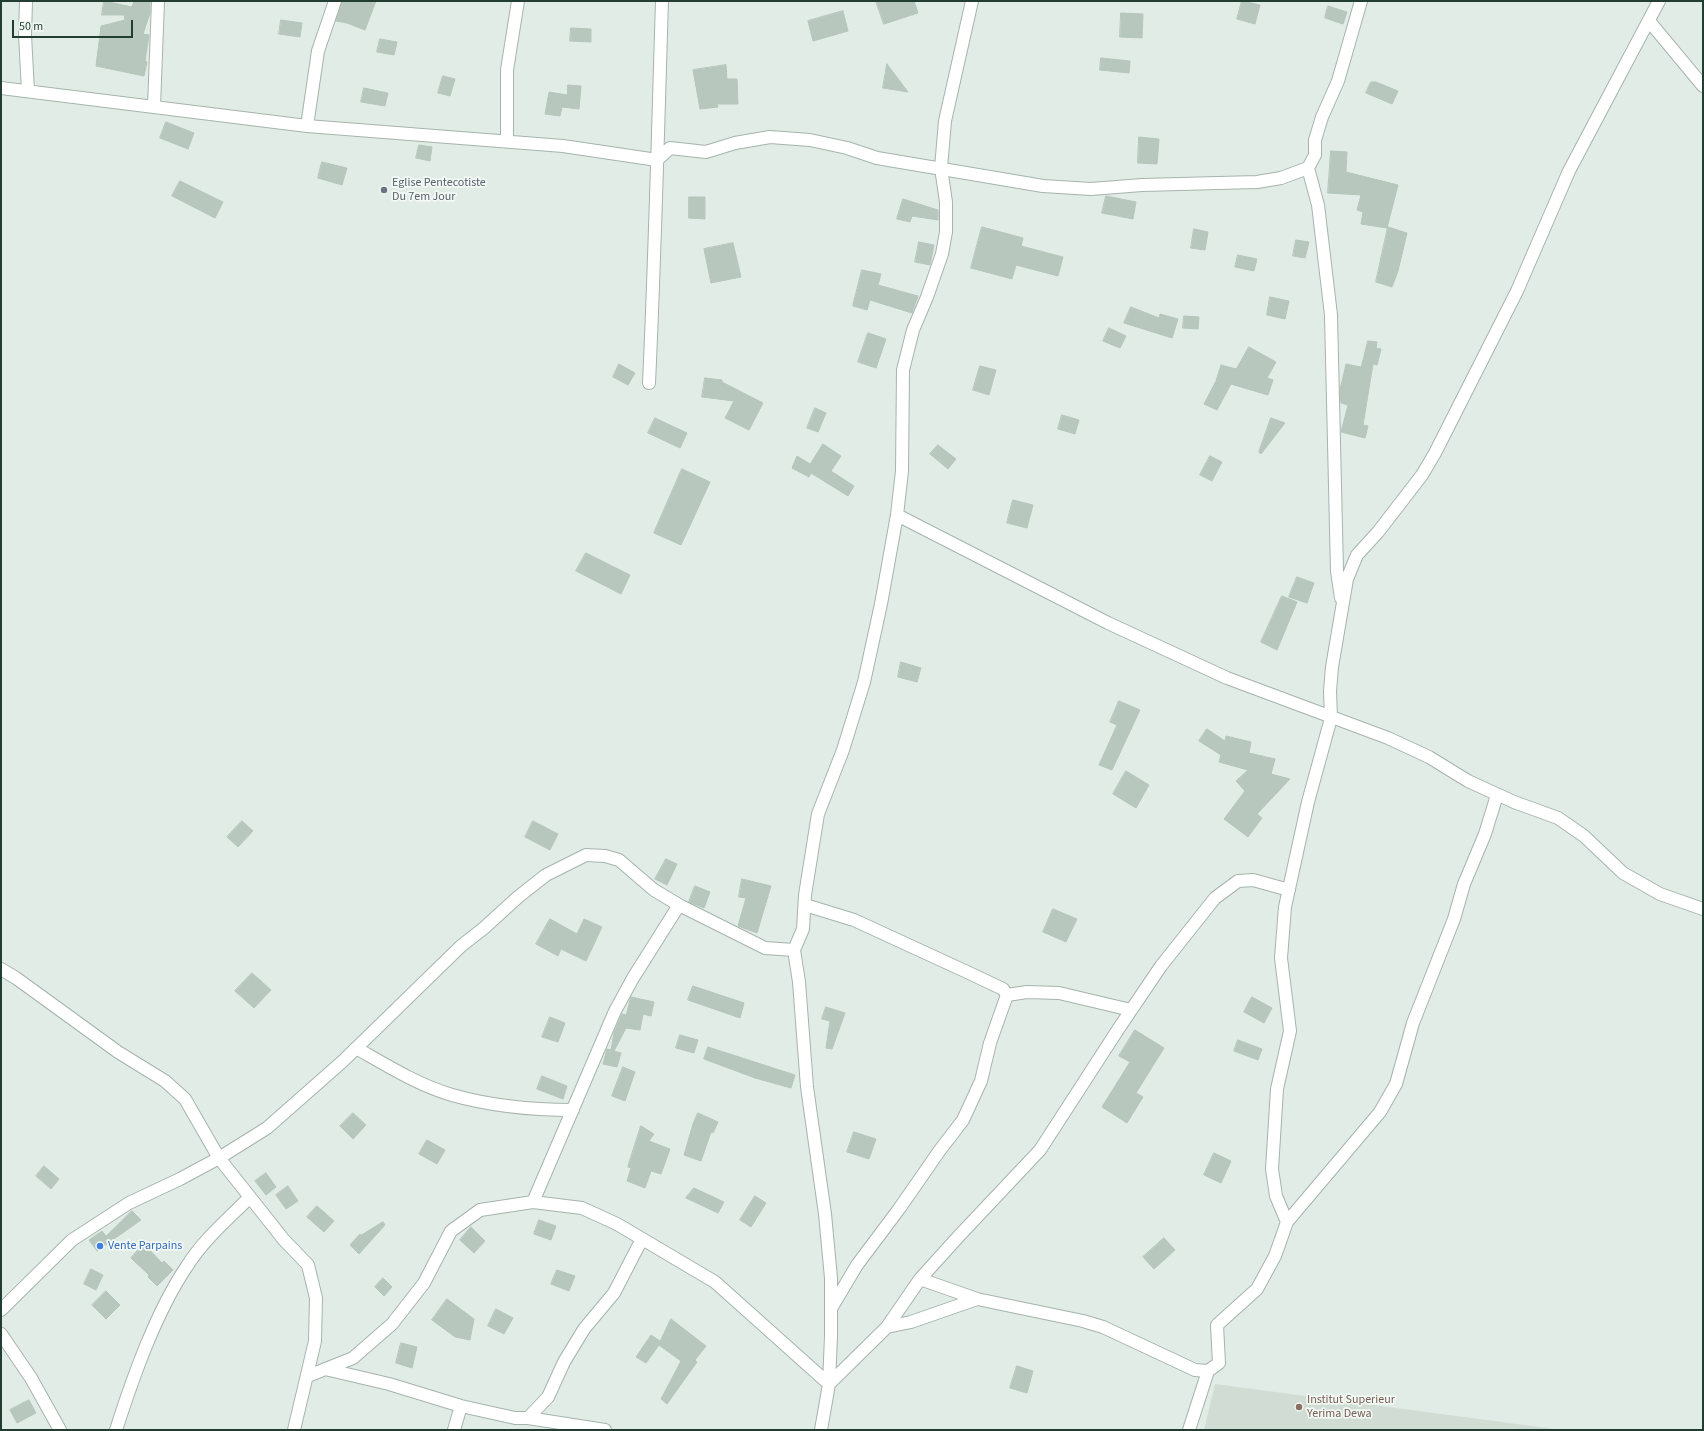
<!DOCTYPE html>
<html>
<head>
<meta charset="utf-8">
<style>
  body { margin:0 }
  #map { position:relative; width:1704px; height:1431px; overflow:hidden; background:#e2ece6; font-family:"Source Sans 3",sans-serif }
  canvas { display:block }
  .frame { position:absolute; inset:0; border:2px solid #223d31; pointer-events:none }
  .scale { position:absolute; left:12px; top:20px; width:121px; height:18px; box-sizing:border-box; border:2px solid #223d31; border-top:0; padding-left:5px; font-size:12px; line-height:14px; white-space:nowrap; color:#223d31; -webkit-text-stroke:3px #f2f9f4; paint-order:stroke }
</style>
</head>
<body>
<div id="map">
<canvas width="1704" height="1431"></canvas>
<div class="frame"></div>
<div class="scale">50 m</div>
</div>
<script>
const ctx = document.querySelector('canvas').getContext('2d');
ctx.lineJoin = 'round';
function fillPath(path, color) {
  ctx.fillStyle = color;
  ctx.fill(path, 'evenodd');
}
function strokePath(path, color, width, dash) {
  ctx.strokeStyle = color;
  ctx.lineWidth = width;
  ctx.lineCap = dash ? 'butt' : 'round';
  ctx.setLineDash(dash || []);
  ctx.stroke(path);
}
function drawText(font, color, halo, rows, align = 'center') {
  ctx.font = font + ' "Source Sans 3",sans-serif';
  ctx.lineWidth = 3.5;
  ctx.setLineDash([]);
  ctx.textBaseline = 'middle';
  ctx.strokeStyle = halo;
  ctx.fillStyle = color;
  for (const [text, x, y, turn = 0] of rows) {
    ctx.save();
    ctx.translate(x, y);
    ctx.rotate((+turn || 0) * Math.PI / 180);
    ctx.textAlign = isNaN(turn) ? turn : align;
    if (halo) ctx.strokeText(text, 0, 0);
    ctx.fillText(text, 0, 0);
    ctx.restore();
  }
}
fillPath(new Path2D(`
  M 1215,1384 L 1562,1430 L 1204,1430 Z`), '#d0dcd4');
const building = new Path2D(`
  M 104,1 L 132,7 L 134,1 L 150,1 L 150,13 L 143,34 L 149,35 L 145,61 L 147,62 L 144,76 L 96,66 L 101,26 L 125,20 L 124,15 L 102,15 Z
  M 342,1 L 376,1 L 365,30 L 347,23 L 336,21 Z
  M 876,1 L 914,1 L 918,13 L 884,24 Z
  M 1242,1 L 1260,5 L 1255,24 L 1237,19 Z
  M 1328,6 L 1347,12 L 1343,24 L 1325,18 Z
  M 843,11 L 848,31 L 813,41 L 808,21 Z
  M 1121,13 L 1143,14 L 1142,38 L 1120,37 Z
  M 281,20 L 302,23 L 300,37 L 279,34 Z
  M 571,28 L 591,29 L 591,42 L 570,41 Z
  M 380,39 L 397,42 L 394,55 L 377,52 Z
  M 1101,58 L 1130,61 L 1129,73 L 1100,70 Z
  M 887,64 L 908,92 L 883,88 Z
  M 726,65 L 727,79 L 737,79 L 738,104 L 717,104 L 718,107 L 700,109 L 693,70 Z
  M 443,76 L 455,79 L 450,96 L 438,93 Z
  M 1371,82 L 1376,82 L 1398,91 L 1392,104 L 1366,93 Z
  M 568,85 L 581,86 L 579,109 L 562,107 L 560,116 L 545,114 L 549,92 L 567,95 Z
  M 364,88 L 388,93 L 385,106 L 361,102 Z
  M 166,122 L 194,133 L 188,149 L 160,138 Z
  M 1139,137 L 1159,139 L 1157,164 L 1138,163 Z
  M 419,145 L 432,147 L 430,161 L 416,158 Z
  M 1331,151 L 1347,152 L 1346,172 L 1398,185 L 1387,228 L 1361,224 L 1363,212 L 1357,210 L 1361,195 L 1328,193 Z
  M 322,162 L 347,168 L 342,185 L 318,178 Z
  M 180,181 L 223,202 L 215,218 L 172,196 Z
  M 1106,196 L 1136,202 L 1133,219 L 1102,213 Z
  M 689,197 L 705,197 L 705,219 L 689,218 Z
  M 903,199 L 938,210 L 938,220 L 912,216 L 910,222 L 897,219 Z
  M 982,227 L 1023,238 L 1021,246 L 1063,257 L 1058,276 L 1016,265 L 1012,279 L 971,268 Z
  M 1388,227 L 1407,233 L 1398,271 L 1392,287 L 1376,282 Z
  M 1194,229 L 1208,232 L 1205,250 L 1191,248 Z
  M 1296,240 L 1309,242 L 1305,258 L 1293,256 Z
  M 919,242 L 934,245 L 930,265 L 915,262 Z
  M 733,243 L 741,277 L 711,283 L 704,249 Z
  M 1238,255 L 1257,259 L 1254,271 L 1235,267 Z
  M 862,270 L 881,274 L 878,285 L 918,296 L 912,313 L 870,300 L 867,310 L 853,306 Z
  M 1270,297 L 1289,301 L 1285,319 L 1267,315 Z
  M 1131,307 L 1159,318 L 1160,314 L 1178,319 L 1172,338 L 1124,323 Z
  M 1184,316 L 1199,317 L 1198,329 L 1183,328 Z
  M 1109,328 L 1126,336 L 1120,348 L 1103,341 Z
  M 868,333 L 886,339 L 876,368 L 858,362 Z
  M 1368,341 L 1377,342 L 1376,348 L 1381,349 L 1377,365 L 1373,364 L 1363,425 L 1368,426 L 1365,438 L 1341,432 L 1348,405 L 1341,403 L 1340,390 L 1346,364 L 1361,367 Z
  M 1249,347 L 1276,362 L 1267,378 L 1273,380 L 1268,395 L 1231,384 L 1217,410 L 1204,404 L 1216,381 L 1221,365 L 1236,369 Z
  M 619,364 L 635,373 L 628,385 L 613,377 Z
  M 980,366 L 996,370 L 989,395 L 973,390 Z
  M 705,378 L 722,380 L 722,382 L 763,403 L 749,430 L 725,418 L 734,401 L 702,397 Z
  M 815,408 L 826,413 L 818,432 L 807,428 Z
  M 1062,415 L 1079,420 L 1075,434 L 1058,429 Z
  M 655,418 L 687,433 L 680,448 L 648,433 Z
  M 1271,418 L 1285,423 L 1261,454 L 1259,452 Z
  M 823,444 L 841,456 L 831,471 L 854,486 L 848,496 L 811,473 L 809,477 L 792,468 L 797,456 L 810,464 Z
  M 938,445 L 956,459 L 948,469 L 930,454 Z
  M 1210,456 L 1222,462 L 1212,481 L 1200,475 Z
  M 682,469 L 710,482 L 681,545 L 654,533 Z
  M 1013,500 L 1033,505 L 1027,528 L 1007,523 Z
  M 586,553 L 630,575 L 621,594 L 576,571 Z
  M 1297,577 L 1314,583 L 1307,603 L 1289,597 Z
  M 1282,596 L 1297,602 L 1277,650 L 1261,642 Z
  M 901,662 L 921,668 L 917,682 L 898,677 Z
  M 1119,701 L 1140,710 L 1112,770 L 1099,765 L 1117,725 L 1110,722 Z
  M 1207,729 L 1225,741 L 1226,736 L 1251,742 L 1249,753 L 1275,759 L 1271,774 L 1290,779 L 1257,814 L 1262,818 L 1248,837 L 1224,819 L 1245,791 L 1236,781 L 1248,770 L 1219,762 L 1221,755 L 1199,741 Z
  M 1126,771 L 1149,785 L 1136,808 L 1113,794 Z
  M 242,821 L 253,831 L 238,847 L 227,837 Z
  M 533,821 L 558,834 L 550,850 L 525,837 Z
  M 666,859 L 677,864 L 667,885 L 655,879 Z
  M 742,879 L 771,886 L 757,933 L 738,926 L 746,898 L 739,897 Z
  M 695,886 L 710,892 L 704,908 L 689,902 Z
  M 1053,909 L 1077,919 L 1066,942 L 1043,932 Z
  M 550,919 L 577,934 L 584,919 L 602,927 L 586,961 L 561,949 L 558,956 L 536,944 Z
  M 252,973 L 271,990 L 254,1008 L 235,991 Z
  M 693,986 L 744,1003 L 740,1018 L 688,1000 Z
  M 631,997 L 654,1002 L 651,1016 L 643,1014 L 640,1030 L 626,1028 L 614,1051 L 621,1053 L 617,1067 L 603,1064 L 607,1049 L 611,1050 L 614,1033 L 622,1014 L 626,1015 Z
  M 1252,997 L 1272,1008 L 1264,1023 L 1244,1012 Z
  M 826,1007 L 845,1013 L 832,1049 L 826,1048 L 830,1021 L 822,1019 Z
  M 550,1017 L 565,1023 L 558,1042 L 542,1037 Z
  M 1135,1030 L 1164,1048 L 1136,1093 L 1143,1097 L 1127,1123 L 1102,1107 L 1130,1062 L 1119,1056 Z
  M 680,1035 L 698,1040 L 694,1053 L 676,1048 Z
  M 1238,1040 L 1262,1049 L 1258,1060 L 1234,1051 Z
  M 708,1047 L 795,1075 L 791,1088 L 755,1078 L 704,1059 Z
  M 623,1067 L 635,1072 L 625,1101 L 612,1096 Z
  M 542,1076 L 567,1086 L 563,1099 L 537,1089 Z
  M 353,1113 L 366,1125 L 353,1139 L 340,1126 Z
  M 698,1113 L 718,1122 L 713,1133 L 711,1132 L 701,1161 L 684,1155 L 693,1124 Z
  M 641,1126 L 654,1134 L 649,1141 L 670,1149 L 661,1174 L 651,1171 L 645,1188 L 627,1181 L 631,1168 L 628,1167 Z
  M 854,1132 L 876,1139 L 869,1159 L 847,1152 Z
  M 427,1140 L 445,1150 L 437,1164 L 419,1154 Z
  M 1214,1153 L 1231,1161 L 1221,1183 L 1204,1175 Z
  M 44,1166 L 59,1179 L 51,1189 L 36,1176 Z
  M 266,1173 L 276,1187 L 266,1195 L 255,1181 Z
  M 288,1186 L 298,1201 L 286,1209 L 276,1195 Z
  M 694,1188 L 724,1202 L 718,1213 L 686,1198 Z
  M 755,1196 L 766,1203 L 751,1227 L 740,1220 Z
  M 317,1206 L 334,1221 L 324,1232 L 307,1217 Z
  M 132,1211 L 141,1220 L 97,1251 L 89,1240 L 102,1231 L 106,1236 Z
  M 539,1220 L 556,1226 L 551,1240 L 534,1234 Z
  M 383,1222 L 385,1225 L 359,1254 L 350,1245 L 360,1234 L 361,1235 Z
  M 471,1227 L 485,1241 L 474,1253 L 460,1240 Z
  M 1164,1238 L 1175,1250 L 1154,1269 L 1143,1257 Z
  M 144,1244 L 162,1263 L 164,1261 L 173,1270 L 157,1286 L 148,1277 L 149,1275 L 131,1258 Z
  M 91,1269 L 103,1275 L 96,1290 L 84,1284 Z
  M 557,1270 L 575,1276 L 569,1291 L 551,1284 Z
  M 383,1278 L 392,1287 L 384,1296 L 375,1287 Z
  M 106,1291 L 120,1305 L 106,1319 L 92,1305 Z
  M 447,1299 L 474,1319 L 470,1340 L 455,1337 L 432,1320 Z
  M 496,1309 L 513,1318 L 504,1334 L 488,1326 Z
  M 671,1319 L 706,1346 L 695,1360 L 697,1362 L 667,1404 L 661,1399 L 681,1361 L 659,1345 L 646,1363 L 636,1357 L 651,1335 L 660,1341 Z
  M 401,1343 L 417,1347 L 412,1368 L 396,1363 Z
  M 1017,1366 L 1033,1371 L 1027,1393 L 1010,1388 Z
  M 29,1400 L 36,1413 L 17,1423 L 10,1410 Z`);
fillPath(building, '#b7c7be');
strokePath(building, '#b4c6bb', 1);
const minor = new Path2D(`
  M 26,1 L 25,35 L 28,91
  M 1649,21 L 1703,86
  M 1,88 L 307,126 L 563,146 L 657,160
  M 154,107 L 158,1
  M 307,126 L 318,51 L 335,1
  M 507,141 L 507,70 L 518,1
  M 657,160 L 670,148 L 706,152 L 735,143 L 770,137 L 810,140 L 847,148 L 877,158 L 1043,186 L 1091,189 L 1142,185 L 1257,182 L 1281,178 L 1308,168
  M 649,383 C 655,256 658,128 662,1
  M 897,515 L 1108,623 L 1227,678 L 1388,738 L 1429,757 L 1468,781 L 1514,802 L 1558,818 L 1584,836 L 1623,873 L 1660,894 L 1703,909
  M 1341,598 L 1337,571 L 1331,315 L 1318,205 L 1308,168 L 1315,155 L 1315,140 L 1322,117 L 1338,81 L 1361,1
  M 805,905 L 854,920 L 967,972 L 1003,989 L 1007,995 L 990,1043 L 981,1081 L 963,1120 L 940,1150 L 899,1209 L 857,1265 L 832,1307
  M 1,969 L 16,978 L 118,1052 L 165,1081 L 185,1099 L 219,1158 L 284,1240 L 308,1265 L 316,1298 L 315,1341 L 294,1430
  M 1007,995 L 1027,992 L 1059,993 L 1131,1010
  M 356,1048 C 386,1065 418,1085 452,1095 C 491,1106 532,1110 573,1110
  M 533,1202 L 615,1011 L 633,978 L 679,905
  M 1287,1222 L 1276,1196 L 1272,1169 L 1277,1089 L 1290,1031 L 1281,958 L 1285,907 L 1308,802 L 1331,718 L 1330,691 L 1332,667 L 1347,579 L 1357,555 L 1378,532 L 1422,475 L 1435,453 L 1517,291 L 1569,171 L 1659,1
  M 920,1279 L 977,1299 L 1083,1321 L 1103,1327 L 1195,1370 L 1208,1371
  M 1,1310 L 72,1240 L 129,1203 L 180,1179 L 219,1158 L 267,1128 L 343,1061 L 461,946 L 484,928 L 518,897 L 546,875 L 586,855 L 605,856 L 619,860 L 654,890 L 679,905 L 765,948 L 794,950
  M 887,1327 L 911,1322 L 977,1299
  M 1,1334 L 31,1378 L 60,1430
  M 325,1369 L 389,1384 L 461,1406 L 515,1418 L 528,1418 L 605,1430
  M 308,1376 L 353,1358 L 392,1324 L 424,1283 L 451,1231 L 480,1210 L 533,1202 L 582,1208 L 617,1224 L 715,1282 L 829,1384
  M 829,1384 L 887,1327 L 920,1279 L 958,1237 L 1040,1150 L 1119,1028 L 1161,966 L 1215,898 L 1238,881 L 1253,880 L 1289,890
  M 528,1418 L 548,1397 L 564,1362 L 584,1329 L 614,1293 L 642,1239
  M 116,1430 C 133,1377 156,1312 187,1266 C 204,1239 228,1219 250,1197
  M 454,1430 L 461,1406
  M 821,1430 L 829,1384 L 831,1336 L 831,1278 L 825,1214 L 807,1087 L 799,982 L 794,950 L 803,929 L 805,895 L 818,814 L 843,750 L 864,682 L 881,604 L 897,515 L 902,471 L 903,370 L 913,330 L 927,297 L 942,254 L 946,232 L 946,202 L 941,168 L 945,121 L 972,1
  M 1189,1430 L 1208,1371 L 1219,1363 L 1217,1325 L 1257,1289 L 1275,1256 L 1287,1222 L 1380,1112 L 1396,1084 L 1413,1023 L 1454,919 L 1464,884 L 1485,834 L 1497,795`);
strokePath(minor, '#a5b4ac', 14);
strokePath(minor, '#fff', 12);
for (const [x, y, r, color] of [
  [384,190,4,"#6b7280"],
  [100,1246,4,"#3f7fe0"],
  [1299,1407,4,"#8d6e63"]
]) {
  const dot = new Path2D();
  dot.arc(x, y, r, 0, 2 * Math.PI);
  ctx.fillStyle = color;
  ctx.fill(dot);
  strokePath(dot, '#f2f9f4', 1.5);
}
drawText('12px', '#5b616d', '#f2f9f4', [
  ["Eglise Pentecotiste",392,183],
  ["Du 7em Jour",392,197]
], 'left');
drawText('12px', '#366cbe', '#f2f9f4', [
  ["Vente Parpains",108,1246]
], 'left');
drawText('12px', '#785e54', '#f2f9f4', [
  ["Institut Superieur",1307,1400],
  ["Yerima Dewa",1307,1414]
], 'left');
</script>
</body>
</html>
